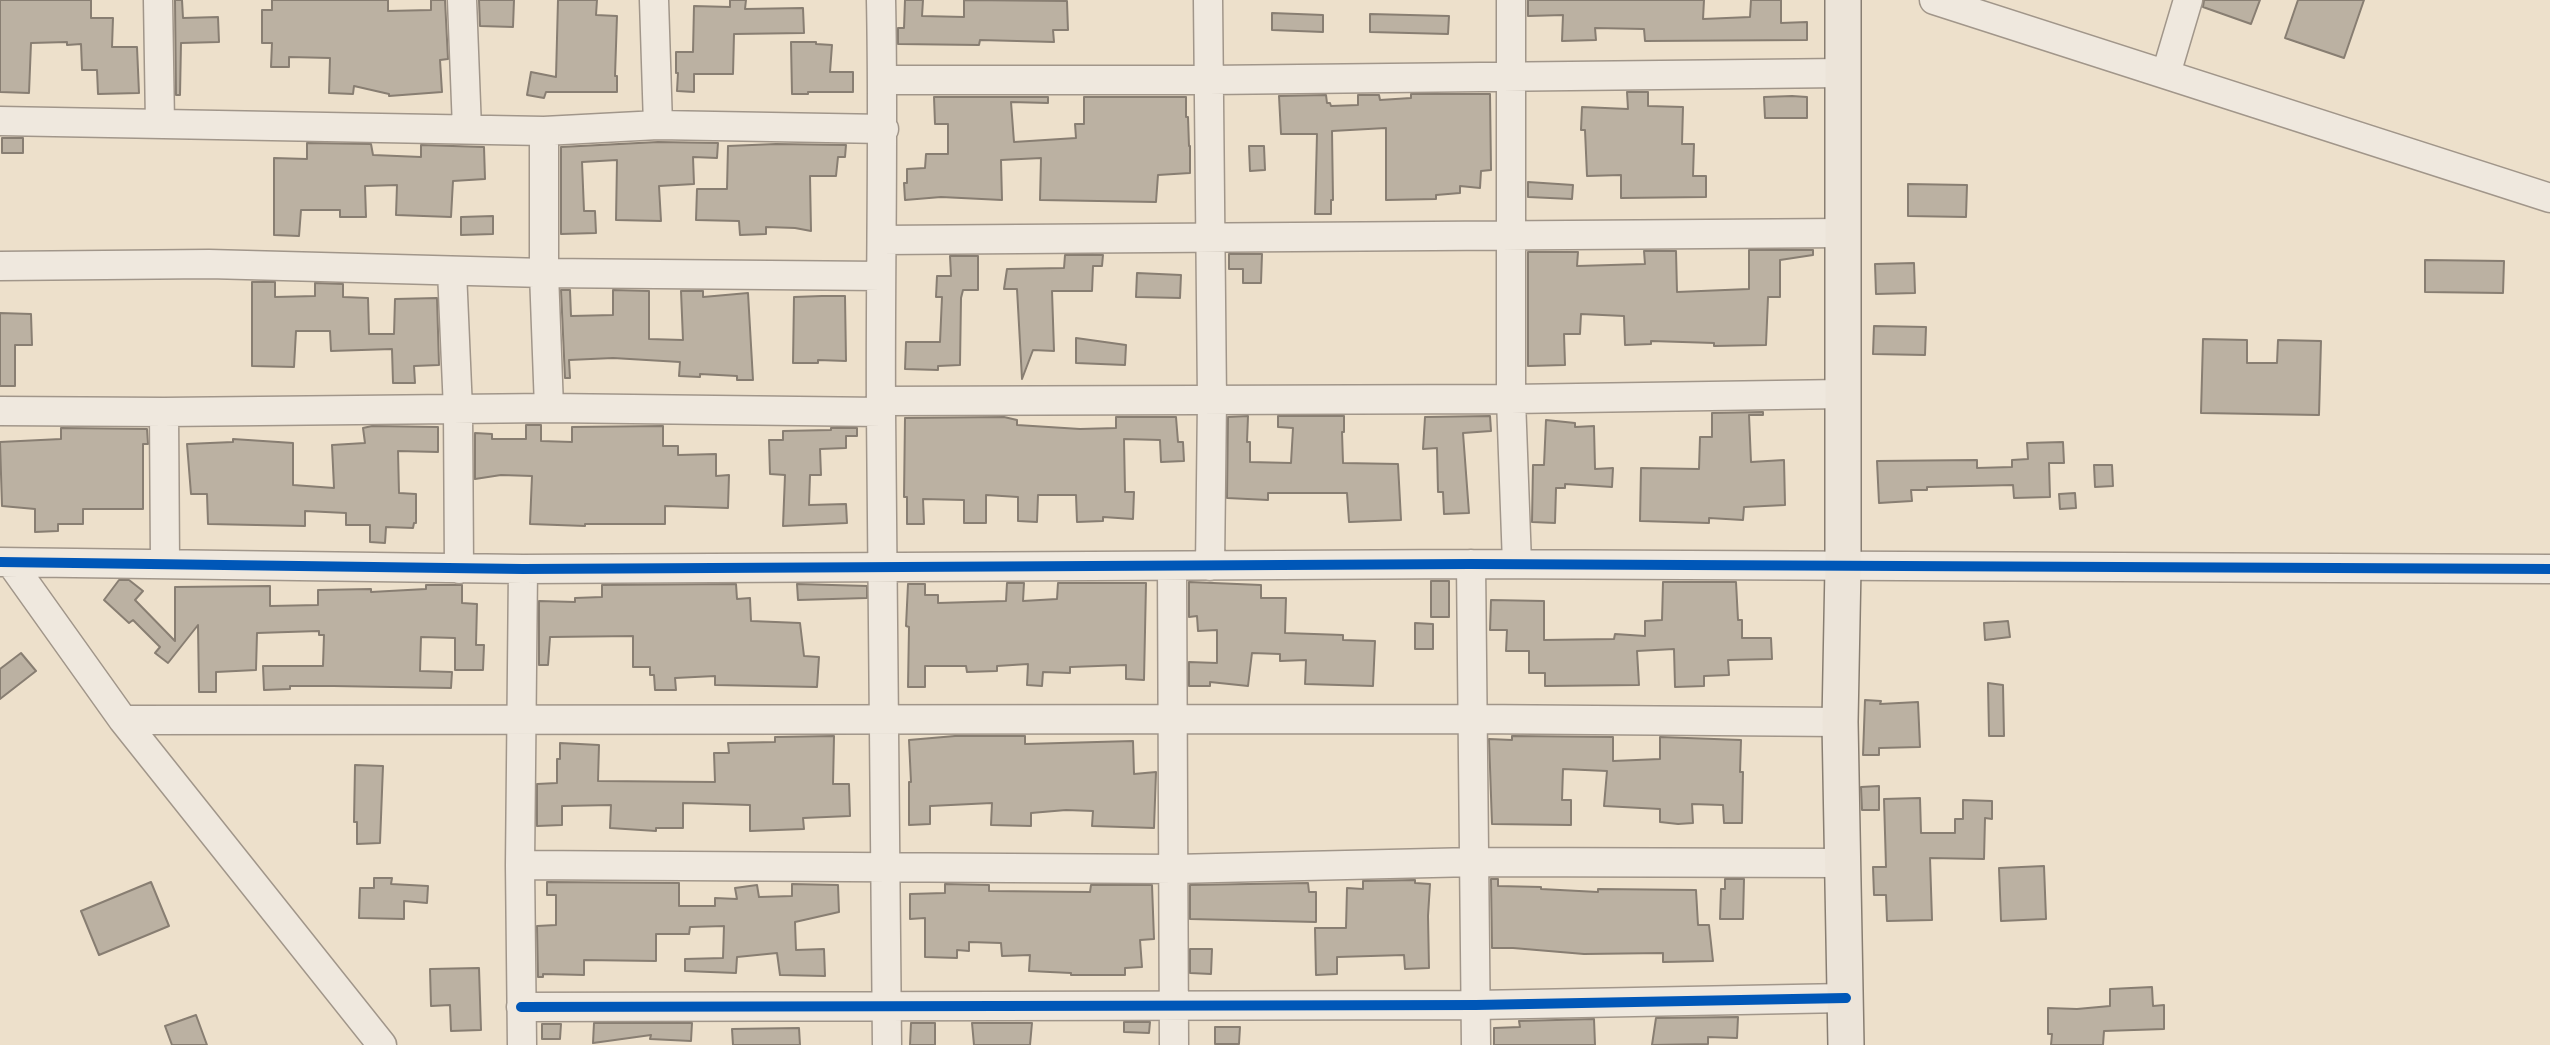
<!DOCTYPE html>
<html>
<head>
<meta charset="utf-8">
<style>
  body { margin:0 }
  canvas { display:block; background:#ede0cb }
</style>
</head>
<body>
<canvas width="2550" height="1045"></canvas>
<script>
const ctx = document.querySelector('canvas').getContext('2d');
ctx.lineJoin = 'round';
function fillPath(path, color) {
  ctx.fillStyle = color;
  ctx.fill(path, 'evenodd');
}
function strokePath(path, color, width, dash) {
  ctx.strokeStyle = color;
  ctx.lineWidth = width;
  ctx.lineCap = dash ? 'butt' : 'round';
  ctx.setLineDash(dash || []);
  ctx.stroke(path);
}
const building = new Path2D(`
  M 0,0 L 91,0 L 91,18 L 113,18 L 112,47 L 137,47 L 139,93 L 98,94 L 97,70 L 82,70 L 81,44 L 67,45 L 67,42 L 31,43 L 29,93 L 0,92 Z
  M 175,0 L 182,0 L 183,18 L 218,17 L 219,42 L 181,43 L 180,95 L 176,95 Z
  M 272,0 L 388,0 L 388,11 L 431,10 L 431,0 L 445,0 L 448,59 L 440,60 L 442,92 L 389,96 L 389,94 L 354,86 L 353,94 L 329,93 L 330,58 L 289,57 L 289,67 L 271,67 L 272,43 L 262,43 L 262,10 L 272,10 Z
  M 479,0 L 514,0 L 513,27 L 480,26 Z
  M 558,0 L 597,0 L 596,15 L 617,16 L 615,76 L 617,76 L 617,92 L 546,92 L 544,98 L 527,95 L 531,72 L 556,77 Z
  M 730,0 L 746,0 L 745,9 L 803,8 L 804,33 L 734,34 L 733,74 L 694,74 L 694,92 L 677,91 L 678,73 L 676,73 L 676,52 L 693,52 L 694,6 L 730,7 Z
  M 905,0 L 923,0 L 922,16 L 964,17 L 964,0 L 1067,1 L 1068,30 L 1053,30 L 1054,42 L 980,40 L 979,45 L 898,44 L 898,28 L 904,28 Z
  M 1528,0 L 1704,0 L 1703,19 L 1750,17 L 1751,0 L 1781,0 L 1781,23 L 1807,22 L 1807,40 L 1645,41 L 1644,29 L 1595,28 L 1596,40 L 1562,41 L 1563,15 L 1528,16 Z
  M 2204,0 L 2260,0 L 2251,24 L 2203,7 Z
  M 2298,0 L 2364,0 L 2344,58 L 2285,38 Z
  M 1272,13 L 1323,15 L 1323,32 L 1272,30 Z
  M 1370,14 L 1449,16 L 1448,34 L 1370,32 Z
  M 791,42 L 816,42 L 816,44 L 832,45 L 830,72 L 853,72 L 853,92 L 808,92 L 808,94 L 792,94 Z
  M 1627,92 L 1648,92 L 1648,106 L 1683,107 L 1682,144 L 1694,144 L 1693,176 L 1706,176 L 1706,197 L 1621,198 L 1621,175 L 1587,176 L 1585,130 L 1581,130 L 1582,107 L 1628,109 Z
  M 1411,94 L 1490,94 L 1491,170 L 1481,171 L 1480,188 L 1460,186 L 1460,193 L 1436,195 L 1436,199 L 1386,200 L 1386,128 L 1332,131 L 1333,200 L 1331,200 L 1331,214 L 1315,214 L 1317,134 L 1281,134 L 1279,96 L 1326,95 L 1327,103 L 1330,103 L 1331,106 L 1358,105 L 1358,95 L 1379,95 L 1380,100 L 1411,98 Z
  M 1792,96 L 1807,97 L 1807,118 L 1765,118 L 1764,97 Z
  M 934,97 L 1048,97 L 1048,103 L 1011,102 L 1014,142 L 1076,138 L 1075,124 L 1084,124 L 1084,97 L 1186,97 L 1186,117 L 1188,117 L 1189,146 L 1190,146 L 1190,173 L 1158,175 L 1156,202 L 1040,200 L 1041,158 L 1001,160 L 1002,200 L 941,197 L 905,200 L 904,183 L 907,183 L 907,169 L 925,168 L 926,154 L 948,154 L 948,124 L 935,124 Z
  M 2,138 L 23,138 L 23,153 L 2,153 Z
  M 658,142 L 718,143 L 717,158 L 693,157 L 694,184 L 659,186 L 661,221 L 616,220 L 617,160 L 582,162 L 584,211 L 595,211 L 596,233 L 561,234 L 561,147 Z
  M 307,143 L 371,144 L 373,155 L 421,157 L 421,145 L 484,147 L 485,179 L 453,181 L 451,217 L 396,215 L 397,185 L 365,186 L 366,217 L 340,217 L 340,210 L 301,210 L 299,236 L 274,235 L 274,158 L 307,159 Z
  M 776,144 L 846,145 L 845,157 L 838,157 L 836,176 L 810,176 L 811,231 L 795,228 L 766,227 L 766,234 L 740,235 L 739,221 L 696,220 L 697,189 L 727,189 L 728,146 Z
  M 1249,146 L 1264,146 L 1265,170 L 1250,171 Z
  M 1528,182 L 1573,185 L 1572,199 L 1528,197 Z
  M 1908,184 L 1967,185 L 1966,217 L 1908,216 Z
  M 493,216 L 493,234 L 461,235 L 461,217 Z
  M 1749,250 L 1813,250 L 1813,255 L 1780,260 L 1780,297 L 1768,297 L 1766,345 L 1714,346 L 1714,343 L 1651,341 L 1651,344 L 1625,345 L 1624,316 L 1581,314 L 1580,334 L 1564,334 L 1565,365 L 1528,366 L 1528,252 L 1578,252 L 1577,266 L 1645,264 L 1644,251 L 1676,251 L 1677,292 L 1749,289 Z
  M 1229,254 L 1262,254 L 1261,283 L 1243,283 L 1243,269 L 1229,269 Z
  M 1065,255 L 1103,255 L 1102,266 L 1093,266 L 1092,291 L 1052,291 L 1054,351 L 1033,350 L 1022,379 L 1017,289 L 1004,289 L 1007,269 L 1064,268 Z
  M 950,256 L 978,256 L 978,290 L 963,290 L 961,298 L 960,365 L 938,366 L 938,370 L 905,369 L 906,342 L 940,342 L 942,297 L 936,297 L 937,276 L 951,276 Z
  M 2425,260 L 2504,261 L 2503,293 L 2425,292 Z
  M 1914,263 L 1915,293 L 1876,294 L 1875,264 Z
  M 1137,273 L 1181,275 L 1180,298 L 1136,297 Z
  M 252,282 L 275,282 L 275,297 L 315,296 L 315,283 L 343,284 L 343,297 L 368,298 L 369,334 L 394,334 L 395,299 L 437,298 L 439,365 L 414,366 L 415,383 L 393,383 L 392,349 L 331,351 L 330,331 L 296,331 L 294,367 L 252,366 Z
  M 561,290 L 570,290 L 571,316 L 613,315 L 613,290 L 649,291 L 649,339 L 683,340 L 681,291 L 703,291 L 703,297 L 748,293 L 753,380 L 737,380 L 737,376 L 700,374 L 700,377 L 679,376 L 680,362 L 613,358 L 569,360 L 570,378 L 565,378 Z
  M 822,296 L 845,296 L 846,361 L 818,360 L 818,363 L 793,363 L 794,297 Z
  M 0,313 L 31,314 L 32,345 L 15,345 L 15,386 L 0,386 Z
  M 1874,326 L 1926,327 L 1925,355 L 1873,354 Z
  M 1076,338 L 1126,345 L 1125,365 L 1076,363 Z
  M 2203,339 L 2247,340 L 2247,363 L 2277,363 L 2278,340 L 2321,341 L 2319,415 L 2201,413 Z
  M 1763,412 L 1763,415 L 1749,415 L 1751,462 L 1784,460 L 1785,505 L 1744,507 L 1743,520 L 1709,518 L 1709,523 L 1640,521 L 1641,468 L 1699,469 L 1700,437 L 1712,437 L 1712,413 Z
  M 1248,416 L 1247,442 L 1250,442 L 1250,462 L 1291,463 L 1293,428 L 1278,427 L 1278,416 L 1344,416 L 1344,432 L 1342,432 L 1343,463 L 1398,464 L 1401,520 L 1349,522 L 1347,493 L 1268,493 L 1268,500 L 1227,498 L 1228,417 Z
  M 1490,416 L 1491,431 L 1463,433 L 1469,513 L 1444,514 L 1443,492 L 1438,492 L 1437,448 L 1423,449 L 1425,417 Z
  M 1004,417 L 1017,420 L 1017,425 L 1080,429 L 1116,428 L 1116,417 L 1176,417 L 1178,442 L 1183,442 L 1184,461 L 1161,462 L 1160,440 L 1124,439 L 1125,492 L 1134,492 L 1133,519 L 1103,517 L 1103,521 L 1077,522 L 1076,495 L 1038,495 L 1037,522 L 1018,521 L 1018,497 L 986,495 L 986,523 L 964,523 L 964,500 L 923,499 L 924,524 L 907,524 L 907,497 L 904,497 L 905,418 Z
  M 1546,420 L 1575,423 L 1575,427 L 1594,426 L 1595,469 L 1613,468 L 1612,487 L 1565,484 L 1565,488 L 1556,488 L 1555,523 L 1532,522 L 1533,465 L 1544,465 Z
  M 526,425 L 541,425 L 541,441 L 572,442 L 572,427 L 663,426 L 663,446 L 678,446 L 678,455 L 716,454 L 716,476 L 729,475 L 728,508 L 665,506 L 665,524 L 585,524 L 585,526 L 530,524 L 532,476 L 501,475 L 475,479 L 475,433 L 492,434 L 492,439 L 526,439 Z
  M 372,426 L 438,427 L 438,452 L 398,451 L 399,493 L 416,494 L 416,523 L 414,523 L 413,528 L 386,527 L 385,543 L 370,542 L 370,525 L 346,525 L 346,513 L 305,511 L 305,526 L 208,524 L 207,494 L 191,494 L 187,444 L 233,442 L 233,439 L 293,443 L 293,485 L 334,488 L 332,445 L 365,443 L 363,428 Z
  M 61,428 L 147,429 L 148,444 L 143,444 L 143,509 L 83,509 L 83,524 L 58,524 L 58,531 L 35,532 L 35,509 L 2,506 L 0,442 L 61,439 Z
  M 831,428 L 857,428 L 857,436 L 846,436 L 846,448 L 820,449 L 821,475 L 810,475 L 809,505 L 846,504 L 847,523 L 783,526 L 785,475 L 770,474 L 769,440 L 783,440 L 783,431 L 831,430 Z
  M 2063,442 L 2064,463 L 2049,463 L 2050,497 L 2014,498 L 2013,485 L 1927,487 L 1927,490 L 1911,490 L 1912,501 L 1879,503 L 1877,461 L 1977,460 L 1977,468 L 2012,467 L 2012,460 L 2028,459 L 2027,443 Z
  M 2094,465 L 2112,465 L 2113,486 L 2095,487 Z
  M 2075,493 L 2076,508 L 2060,509 L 2059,494 Z
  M 119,580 L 129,580 L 143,591 L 135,600 L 175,641 L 175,587 L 270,586 L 270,606 L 318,605 L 318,590 L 371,589 L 371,592 L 426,589 L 426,585 L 462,585 L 462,603 L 477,604 L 476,645 L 484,645 L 483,670 L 455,670 L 455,638 L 421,637 L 420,671 L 452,672 L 451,688 L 333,686 L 290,686 L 290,689 L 264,690 L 263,666 L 323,666 L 324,635 L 319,635 L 319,631 L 257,633 L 256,670 L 216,672 L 216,692 L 199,692 L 198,625 L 168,663 L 155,653 L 160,647 L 133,620 L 129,623 L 104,600 Z
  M 1431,581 L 1449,581 L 1449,617 L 1431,617 Z
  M 1189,582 L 1261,585 L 1261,598 L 1286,598 L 1285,633 L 1343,635 L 1343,640 L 1375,641 L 1373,686 L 1305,684 L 1306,660 L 1280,661 L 1280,654 L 1252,653 L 1248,686 L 1210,682 L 1210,686 L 1189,686 L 1189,662 L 1217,663 L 1217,630 L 1198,631 L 1197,616 L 1189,617 Z
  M 1663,582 L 1736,582 L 1738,620 L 1742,620 L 1742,638 L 1771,638 L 1772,659 L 1728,660 L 1729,675 L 1704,676 L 1704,686 L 1675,687 L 1674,649 L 1637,651 L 1639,685 L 1545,686 L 1545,673 L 1529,673 L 1529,651 L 1506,651 L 1507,630 L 1490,630 L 1491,600 L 1544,601 L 1544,640 L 1614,639 L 1615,634 L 1645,636 L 1645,621 L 1662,620 Z
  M 1007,583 L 1024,583 L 1023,601 L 1057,599 L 1058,583 L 1146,583 L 1144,680 L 1126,679 L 1126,665 L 1070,667 L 1070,673 L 1043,672 L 1042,686 L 1027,685 L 1028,664 L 997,666 L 997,671 L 967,672 L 966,666 L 925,666 L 925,687 L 908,687 L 909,627 L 906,626 L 908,584 L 925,584 L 925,595 L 938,595 L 938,603 L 1006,601 Z
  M 736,584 L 737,599 L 750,598 L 751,621 L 800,623 L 804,656 L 819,657 L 817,687 L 715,685 L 715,676 L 675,678 L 676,690 L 655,690 L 654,675 L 650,675 L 650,667 L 633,667 L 633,636 L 550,637 L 548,665 L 539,665 L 539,601 L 575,602 L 575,598 L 602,597 L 602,585 Z
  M 797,584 L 867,586 L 867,598 L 798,600 Z
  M 2008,621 L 2010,637 L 1985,640 L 1984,623 Z
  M 1415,623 L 1433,624 L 1433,649 L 1415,649 Z
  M 21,653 L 36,671 L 0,699 L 0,669 Z
  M 1988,683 L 2003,685 L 2004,736 L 1989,736 Z
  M 1865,700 L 1881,701 L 1880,704 L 1918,702 L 1920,747 L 1879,748 L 1879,755 L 1863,755 Z
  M 834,736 L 833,784 L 849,784 L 850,816 L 803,818 L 804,829 L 750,831 L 750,805 L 683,803 L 683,828 L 656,828 L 656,831 L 610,828 L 611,805 L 562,806 L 562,825 L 537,826 L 537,784 L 557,783 L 557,759 L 560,759 L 560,743 L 599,745 L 598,781 L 715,782 L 714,753 L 729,753 L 728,743 L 775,742 L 775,737 Z
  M 955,736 L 1025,736 L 1025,744 L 1133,741 L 1134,774 L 1156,772 L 1154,828 L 1092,826 L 1093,811 L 1066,810 L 1031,813 L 1031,826 L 991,825 L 992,803 L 930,806 L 930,824 L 909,825 L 909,782 L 911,782 L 909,740 Z
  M 1512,736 L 1613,737 L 1613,761 L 1660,759 L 1660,737 L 1741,740 L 1740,772 L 1743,772 L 1742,823 L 1724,823 L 1723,805 L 1692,804 L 1693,823 L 1678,824 L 1660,822 L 1660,809 L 1604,806 L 1607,771 L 1563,769 L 1562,800 L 1571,800 L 1571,825 L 1492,824 L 1489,739 L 1512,740 Z
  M 355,765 L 383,766 L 380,843 L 357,844 L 357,822 L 354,822 Z
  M 1879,786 L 1879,810 L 1862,810 L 1861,787 Z
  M 1920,798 L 1921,833 L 1955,833 L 1955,819 L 1963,819 L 1963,800 L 1992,801 L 1992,819 L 1985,818 L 1984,859 L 1930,858 L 1932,920 L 1887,921 L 1886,895 L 1874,895 L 1873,867 L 1886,867 L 1884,799 Z
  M 2044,866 L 2046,919 L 2001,921 L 1999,868 Z
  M 374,878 L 392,878 L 391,884 L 428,886 L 427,903 L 404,901 L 404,919 L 359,918 L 360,888 L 374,888 Z
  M 1491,879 L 1498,879 L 1498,886 L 1541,887 L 1541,889 L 1598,892 L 1598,889 L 1696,890 L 1698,925 L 1709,925 L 1713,961 L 1663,962 L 1663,953 L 1584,954 L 1513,948 L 1492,948 Z
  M 1725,879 L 1744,879 L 1743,919 L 1720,919 L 1721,889 L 1725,889 Z
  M 1415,880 L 1415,883 L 1430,884 L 1428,916 L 1429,968 L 1405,969 L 1404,955 L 1337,957 L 1337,974 L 1316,975 L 1315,928 L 1346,928 L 1347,888 L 1363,889 L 1363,881 Z
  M 151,882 L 169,926 L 99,955 L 81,911 Z
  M 547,882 L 679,883 L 679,906 L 715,906 L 715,898 L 737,899 L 735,888 L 757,885 L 759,897 L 792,896 L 792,884 L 838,885 L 839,912 L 795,922 L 796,950 L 824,949 L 825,976 L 780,975 L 777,953 L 737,957 L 736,973 L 685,971 L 685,959 L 723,958 L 724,926 L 690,927 L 689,934 L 656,934 L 656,961 L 584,960 L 584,975 L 543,974 L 543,977 L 538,977 L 537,926 L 556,925 L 556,895 L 547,895 Z
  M 1308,883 L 1309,892 L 1316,892 L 1316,922 L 1190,919 L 1190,885 Z
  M 945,884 L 989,885 L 989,891 L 1090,892 L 1091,885 L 1152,885 L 1154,939 L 1140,940 L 1142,967 L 1125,968 L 1125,975 L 1071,975 L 1071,973 L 1029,971 L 1030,955 L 1002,956 L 1001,943 L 969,942 L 969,951 L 957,950 L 957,958 L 925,957 L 925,918 L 910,919 L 910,894 L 945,893 Z
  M 1190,949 L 1212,949 L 1211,974 L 1190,973 Z
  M 479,968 L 481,1030 L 451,1031 L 450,1005 L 431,1006 L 430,969 Z
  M 2152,987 L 2153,1006 L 2164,1005 L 2164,1029 L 2104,1031 L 2103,1045 L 2051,1045 L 2052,1034 L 2048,1034 L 2048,1008 L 2077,1009 L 2110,1006 L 2110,989 Z
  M 196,1015 L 207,1045 L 172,1045 L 165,1026 Z
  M 1738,1017 L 1737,1038 L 1708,1037 L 1708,1044 L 1652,1045 L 1656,1018 Z
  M 1594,1019 L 1595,1045 L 1494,1045 L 1494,1028 L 1520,1027 L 1519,1021 Z
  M 1124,1022 L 1150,1022 L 1149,1033 L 1124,1032 Z
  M 594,1023 L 692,1023 L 691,1041 L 650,1039 L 651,1035 L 593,1043 Z
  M 911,1023 L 935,1023 L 935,1045 L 910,1045 Z
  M 972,1023 L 1032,1023 L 1030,1045 L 974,1045 Z
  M 542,1024 L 561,1024 L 560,1039 L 542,1039 Z
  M 1215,1027 L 1240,1027 L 1239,1044 L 1215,1044 Z
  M 799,1028 L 800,1045 L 733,1045 L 732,1029 Z`);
fillPath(building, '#bbb1a2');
strokePath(building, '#887e72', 2);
const minor = new Path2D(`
  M 158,0 L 160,123
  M 462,0 L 467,129
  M 654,0 L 658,125
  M 881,0 C 884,137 880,274 881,412 C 884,623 887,834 887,1045
  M 1208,0 L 1212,400 L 1210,566
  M 1511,0 L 1511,399 L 1517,564
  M 1934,0 L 2550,198
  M 2166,74 L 2188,0
  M 883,80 L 1209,80 L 1842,73
  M 0,121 L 544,131 L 658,125 L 884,129
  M 544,131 L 544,273 L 549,408
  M 882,240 L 1844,233
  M 0,266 L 209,264 L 544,273 L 881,276
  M 452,271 L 458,410 L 459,569
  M 881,401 L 1511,399 L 1843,394
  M 0,411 L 164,412 L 549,408 L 881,412
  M 164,412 L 165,563
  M 0,562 L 523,569 L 1471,564 L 2550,569
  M 11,563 L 123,720 L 382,1045
  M 1471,564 L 1476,1045
  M 1172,566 L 1174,1045
  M 123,720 L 1472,719 L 1840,722
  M 520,865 L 1174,869 L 1475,862 L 1843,863
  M 521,1007 L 1476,1005 L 1846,998
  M 522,1045 L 520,865 L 523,569`);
const major = new Path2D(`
  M 1843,0 L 1843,567 L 1840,722 L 1846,1045`);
strokePath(minor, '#a1968a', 31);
strokePath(major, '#887e72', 38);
strokePath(minor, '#efe8de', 28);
strokePath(major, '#ece4d9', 35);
strokePath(new Path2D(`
  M 0,562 L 523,569 L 1471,564 L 2550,569
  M 521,1007 L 1476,1005 L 1846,998`), '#0057b8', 10);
</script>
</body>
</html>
